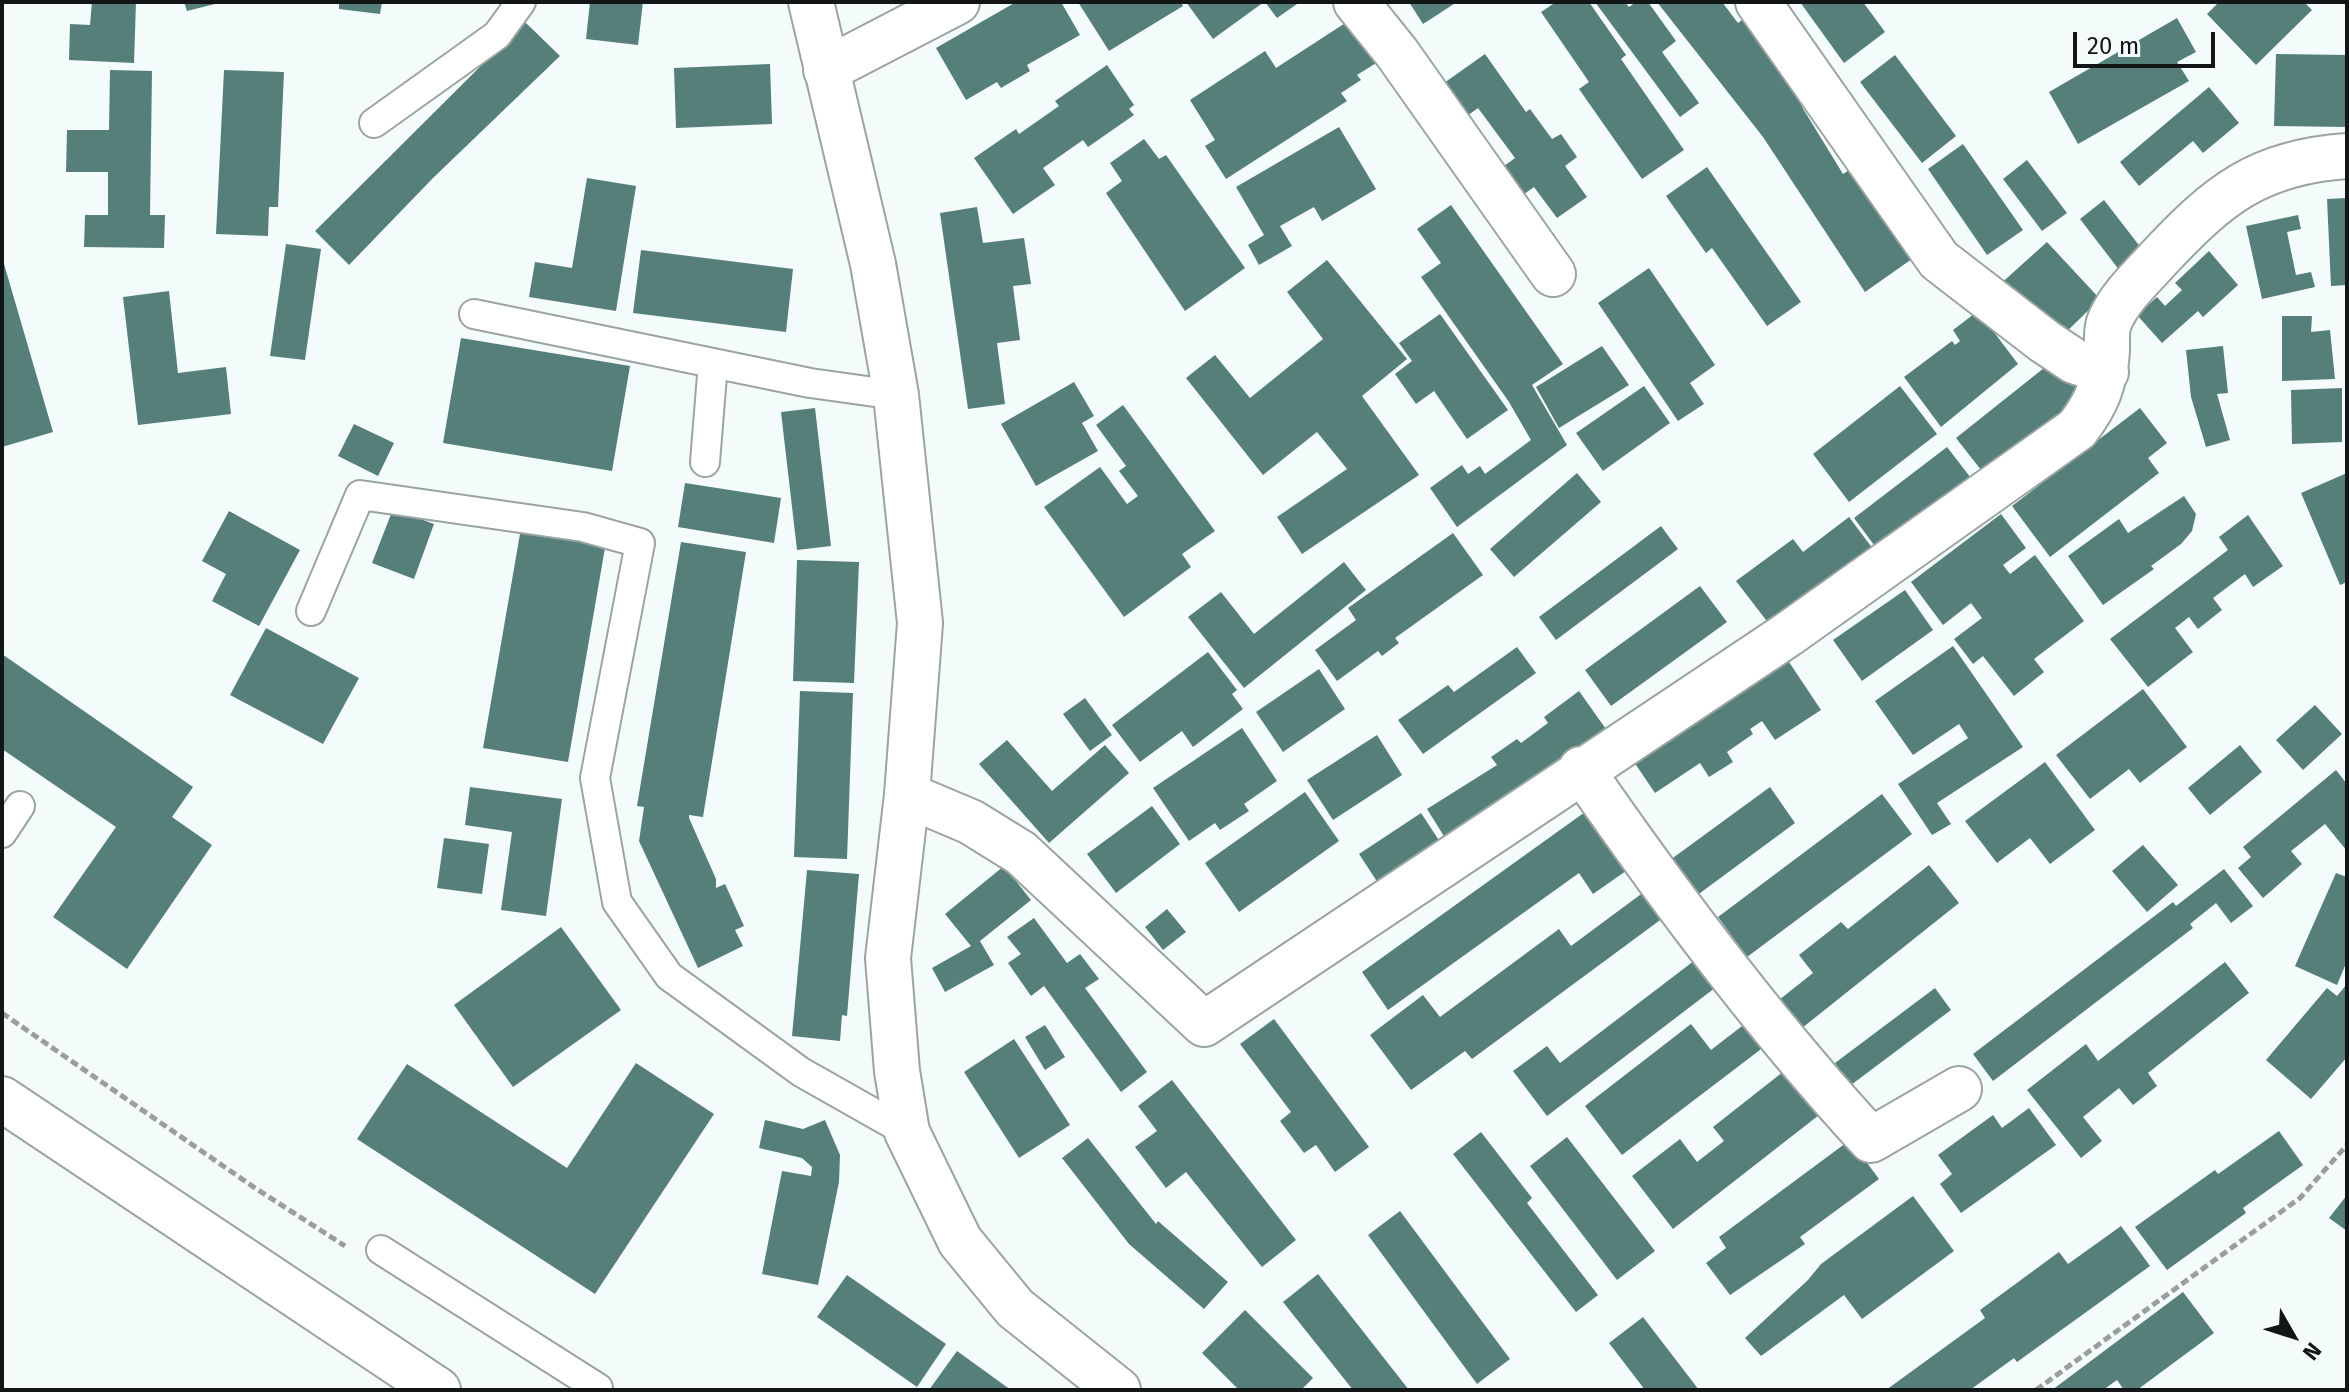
<!DOCTYPE html>
<html>
<head>
<meta charset="utf-8">
<style>
  body { margin:0 }
  #map { position:relative; width:2349px; height:1392px; overflow:hidden; background:#f3fcfa; font-family:"Fira Sans",sans-serif }
  canvas { display:block }
  .frame { position:absolute; inset:0; border:4px solid #131616; pointer-events:none }
  .north { position:absolute; left:2253px; top:1296px; width:80px; height:80px; -webkit-text-stroke:6px #f3fcfa; paint-order:stroke; rotate:129deg; font-size:22px; font-weight:700; line-height:32px; text-align:center; color:#131616 }
  .north::after { content:''; display:block; margin:auto; width:28px; height:36px; background:#131616; clip-path:polygon(50% 0,100% 100%,50% 72%,0 100%) }
  .scale { position:absolute; left:2073px; top:32px; width:142px; height:36px; box-sizing:border-box; border:4px solid #131616; border-top:0; padding-left:10px; font-size:24px; line-height:28px; white-space:nowrap; color:#131616; -webkit-text-stroke:6px #f3fcfa; paint-order:stroke }
</style>
</head>
<body>
<div id="map">
<canvas width="2349" height="1392"></canvas>
<div class="frame"></div>
<div class="north">N</div>
<div class="scale">20 m</div>
</div>
<script>
const ctx = document.querySelector('canvas').getContext('2d');
ctx.lineJoin = 'round';
function fillPath(path, color) {
  ctx.fillStyle = color;
  ctx.fill(path, 'evenodd');
}
function strokePath(path, color, width, dash) {
  ctx.strokeStyle = color;
  ctx.lineWidth = width;
  ctx.lineCap = dash ? 'butt' : 'round';
  ctx.setLineDash(dash || []);
  ctx.stroke(path);
}
fillPath(new Path2D(`
  M 92,2 L 136,2 L 134,63 L 69,60 L 70,24 L 90,25 Z
  M 184,2 L 218,2 L 219,3 L 187,11 Z
  M 339,2 L 382,2 L 380,14 L 339,9 Z
  M 590,2 L 643,2 L 638,45 L 586,39 Z
  M 1016,2 L 1061,2 L 1080,35 L 1027,65 L 1030,71 L 1001,88 L 997,82 L 966,100 L 936,48 Z
  M 1078,2 L 1181,2 L 1183,6 L 1109,51 Z
  M 1186,2 L 1264,2 L 1213,39 Z
  M 1265,2 L 1295,2 L 1297,4 L 1277,18 Z
  M 1409,2 L 1457,2 L 1423,24 Z
  M 1556,2 L 1589,2 L 1626,55 L 1621,59 L 1684,150 L 1642,179 L 1579,89 L 1589,82 L 1541,12 Z
  M 1595,2 L 1625,2 L 1629,7 L 1636,2 L 1648,2 L 1676,41 L 1662,52 L 1699,103 L 1680,117 Z
  M 1657,2 L 1722,2 L 1738,23 L 1747,16 L 1822,93 L 1802,107 L 1843,174 L 1857,165 L 1919,254 L 1865,292 L 1763,137 Z
  M 1800,2 L 1863,2 L 1885,32 L 1844,63 Z
  M 2219,2 L 2304,2 L 2312,10 L 2256,65 L 2207,14 Z
  M 1353,18 L 1381,60 L 1357,75 L 1361,80 L 1341,93 L 1347,101 L 1226,179 L 1205,146 L 1215,140 L 1190,100 L 1265,51 L 1276,68 Z
  M 2177,18 L 2196,52 L 2177,62 L 2189,81 L 2078,144 L 2049,92 Z
  M 525,22 L 560,56 L 433,178 L 349,265 L 315,231 Z
  M 1485,54 L 1526,112 L 1530,109 L 1552,139 L 1561,134 L 1577,157 L 1565,166 L 1587,197 L 1557,218 L 1534,187 L 1520,197 L 1500,169 L 1515,158 L 1478,108 L 1460,121 L 1437,88 Z
  M 2276,54 L 2347,55 L 2347,127 L 2274,126 Z
  M 1895,55 L 1956,136 L 1922,163 L 1860,82 Z
  M 770,64 L 772,124 L 676,128 L 674,68 Z
  M 1107,65 L 1134,105 L 1129,109 L 1134,115 L 1088,147 L 1083,140 L 1043,168 L 1055,185 L 1013,214 L 974,158 L 1016,129 L 1019,134 L 1059,106 L 1055,101 Z
  M 110,70 L 152,71 L 150,215 L 165,215 L 164,248 L 84,247 L 85,215 L 108,215 L 108,172 L 66,172 L 67,130 L 109,130 Z
  M 224,70 L 284,72 L 278,207 L 269,207 L 268,236 L 216,234 Z
  M 2209,87 L 2239,123 L 2203,153 L 2193,141 L 2139,186 L 2120,162 Z
  M 1339,127 L 1376,189 L 1322,221 L 1314,207 L 1280,226 L 1292,246 L 1259,265 L 1248,245 L 1264,235 L 1236,187 Z
  M 1144,139 L 1159,159 L 1166,155 L 1245,268 L 1185,311 L 1106,193 L 1122,181 L 1110,163 Z
  M 1963,144 L 2023,230 L 1987,255 L 1928,169 Z
  M 2027,160 L 2067,213 L 2042,231 L 2003,179 Z
  M 1707,167 L 1801,302 L 1767,326 L 1712,248 L 1706,253 L 1666,196 Z
  M 587,178 L 636,186 L 616,311 L 529,297 L 535,262 L 572,268 Z
  M 2347,198 L 2347,285 L 2331,286 L 2327,199 Z
  M 2104,200 L 2145,253 L 2120,271 L 2080,219 Z
  M 1451,205 L 1563,364 L 1532,385 L 1567,445 L 1457,527 L 1430,488 L 1462,465 L 1468,474 L 1480,466 L 1485,474 L 1531,440 L 1509,402 L 1421,277 L 1441,263 L 1417,229 Z
  M 977,207 L 983,243 L 1024,238 L 1031,284 L 1013,286 L 1020,340 L 997,343 L 1005,404 L 968,409 L 940,213 Z
  M 2298,215 L 2301,229 L 2287,232 L 2296,275 L 2311,272 L 2315,287 L 2262,299 L 2246,226 Z
  M 2047,242 L 2100,299 L 2057,341 L 1997,287 Z
  M 286,244 L 321,249 L 305,360 L 270,356 Z
  M 641,250 L 793,269 L 786,332 L 633,313 Z
  M 2209,251 L 2238,285 L 2203,317 L 2198,311 L 2162,343 L 2137,315 L 2157,297 L 2165,306 L 2182,290 L 2175,283 Z
  M 2,257 L 53,432 L 2,447 Z
  M 1327,260 L 1407,359 L 1362,396 L 1419,475 L 1302,554 L 1277,517 L 1347,469 L 1317,432 L 1263,475 L 1186,378 L 1215,355 L 1250,398 L 1323,339 L 1287,292 Z
  M 1649,268 L 1715,365 L 1690,383 L 1704,404 L 1678,421 L 1598,303 Z
  M 169,291 L 178,373 L 226,367 L 231,414 L 138,425 L 123,297 Z
  M 1978,311 L 2018,364 L 1941,427 L 1904,377 L 1952,341 L 1955,345 L 1960,341 L 1953,330 Z
  M 1440,314 L 1508,410 L 1467,439 L 1434,391 L 1416,404 L 1395,374 L 1412,361 L 1399,343 Z
  M 2282,316 L 2312,316 L 2311,332 L 2330,330 L 2335,379 L 2282,381 Z
  M 461,338 L 630,366 L 612,471 L 443,443 Z
  M 1602,346 L 1629,385 L 1559,428 L 1536,387 Z
  M 2223,346 L 2228,393 L 2217,394 L 2230,440 L 2206,447 L 2191,397 L 2186,350 Z
  M 2054,360 L 2084,397 L 1985,475 L 1956,438 Z
  M 1074,382 L 1094,416 L 1082,423 L 1098,451 L 1036,486 L 1001,424 Z
  M 1644,386 L 1670,423 L 1603,471 L 1576,433 Z
  M 1900,386 L 1937,434 L 1849,502 L 1813,454 Z
  M 2342,388 L 2342,442 L 2292,444 L 2291,390 Z
  M 1123,405 L 1215,531 L 1182,554 L 1191,567 L 1124,617 L 1044,507 L 1100,467 L 1127,504 L 1138,496 L 1119,471 L 1126,466 L 1096,425 Z
  M 815,408 L 831,546 L 797,550 L 781,412 Z
  M 2140,408 L 2167,443 L 2148,458 L 2159,473 L 2050,557 L 2012,506 Z
  M 354,424 L 394,443 L 378,476 L 338,456 Z
  M 1947,447 L 1974,482 L 1880,553 L 1854,518 Z
  M 1577,473 L 1601,502 L 1514,577 L 1490,549 Z
  M 2347,473 L 2347,582 L 2340,585 L 2301,493 Z
  M 685,483 L 781,498 L 774,543 L 678,527 Z
  M 2184,496 L 2196,514 L 2192,531 L 2181,544 L 2151,566 L 2154,569 L 2103,605 L 2068,556 L 2119,519 L 2128,533 Z
  M 393,509 L 434,524 L 414,579 L 372,563 Z
  M 229,511 L 300,550 L 259,626 L 212,601 L 226,574 L 202,561 Z
  M 2001,514 L 2026,548 L 2003,565 L 2010,574 L 2035,555 L 2084,621 L 2034,659 L 2044,672 L 2014,696 L 1983,656 L 1973,664 L 1954,639 L 1982,618 L 1971,603 L 1943,625 L 1911,582 Z
  M 2248,515 L 2283,566 L 2253,587 L 2245,574 L 2213,598 L 2222,610 L 2198,629 L 2189,617 L 2175,628 L 2193,652 L 2148,687 L 2110,639 L 2228,550 L 2219,537 Z
  M 1849,517 L 1879,557 L 1776,633 L 1736,581 L 1793,539 L 1803,552 Z
  M 1661,526 L 1678,549 L 1556,640 L 1539,617 Z
  M 521,528 L 606,542 L 568,762 L 483,748 Z
  M 1453,533 L 1483,575 L 1395,638 L 1399,643 L 1382,656 L 1378,651 L 1337,681 L 1315,650 L 1356,620 L 1348,608 Z
  M 681,542 L 746,552 L 703,817 L 689,815 L 689,818 L 716,879 L 716,888 L 725,884 L 744,926 L 735,930 L 743,946 L 698,968 L 639,841 L 644,807 L 637,806 Z
  M 797,560 L 859,562 L 854,683 L 793,681 Z
  M 1344,562 L 1366,590 L 1244,688 L 1188,617 L 1221,592 L 1254,634 Z
  M 1700,586 L 1727,622 L 1611,706 L 1585,670 Z
  M 1905,590 L 1933,630 L 1862,681 L 1833,640 Z
  M 266,628 L 359,678 L 323,744 L 230,695 Z
  M 1953,646 L 2023,747 L 1937,803 L 1951,824 L 1932,835 L 1898,784 L 1968,738 L 1959,724 L 1913,755 L 1875,701 Z
  M 1517,647 L 1536,673 L 1423,754 L 1398,720 L 1448,685 L 1454,692 Z
  M 1208,652 L 1237,690 L 1232,694 L 1243,709 L 1193,747 L 1182,731 L 1140,762 L 1112,725 Z
  M 2,654 L 193,787 L 172,817 L 212,845 L 127,969 L 53,917 L 116,827 L 2,749 Z
  M 1787,659 L 1821,710 L 1775,740 L 1762,721 L 1750,729 L 1753,734 L 1727,752 L 1733,762 L 1709,777 L 1700,763 L 1655,793 L 1634,762 Z
  M 1319,669 L 1345,709 L 1283,752 L 1256,712 Z
  M 2143,689 L 2187,747 L 2140,783 L 2129,769 L 2090,799 L 2056,755 Z
  M 800,691 L 853,693 L 847,859 L 794,857 Z
  M 1579,691 L 1608,732 L 1447,841 L 1427,809 L 1497,765 L 1491,757 L 1517,739 L 1521,743 L 1548,723 L 1544,717 Z
  M 1085,698 L 1112,735 L 1090,751 L 1063,714 Z
  M 2315,705 L 2342,734 L 2303,770 L 2276,740 Z
  M 1242,728 L 1277,781 L 1244,804 L 1249,811 L 1220,830 L 1215,823 L 1189,841 L 1153,788 Z
  M 1377,735 L 1402,775 L 1333,820 L 1307,780 Z
  M 1007,740 L 1052,791 L 1105,745 L 1129,773 L 1049,843 L 979,764 Z
  M 2240,745 L 2262,772 L 2210,815 L 2188,788 Z
  M 2045,762 L 2095,830 L 2050,864 L 2030,838 L 1997,863 L 1965,821 Z
  M 2336,770 L 2347,784 L 2347,851 L 2325,824 L 2291,851 L 2302,864 L 2263,898 L 2238,868 L 2251,857 L 2243,847 Z
  M 470,787 L 562,799 L 546,916 L 501,910 L 512,832 L 465,825 Z
  M 1770,787 L 1795,823 L 1696,896 L 1670,860 Z
  M 1305,792 L 1339,841 L 1239,912 L 1205,863 Z
  M 1882,794 L 1912,834 L 1747,957 L 1718,917 Z
  M 1152,806 L 1180,844 L 1116,893 L 1087,854 Z
  M 1592,807 L 1633,866 L 1593,894 L 1579,873 L 1388,1010 L 1362,972 Z
  M 1421,813 L 1442,845 L 1380,886 L 1359,854 Z
  M 444,838 L 489,844 L 482,894 L 437,888 Z
  M 2143,845 L 2178,885 L 2147,912 L 2112,871 Z
  M 1929,865 L 1959,903 L 1802,1028 L 1779,1000 L 1813,973 L 1799,955 L 1841,922 L 1848,929 Z
  M 1004,866 L 1031,900 L 980,941 L 994,965 L 945,992 L 932,968 L 971,946 L 945,914 Z
  M 2224,869 L 2253,906 L 2231,923 L 2216,903 L 2190,924 L 2193,928 L 1993,1081 L 1973,1054 L 2173,902 L 2176,906 Z
  M 807,870 L 859,874 L 847,1016 L 842,1015 L 840,1041 L 792,1036 Z
  M 2336,873 L 2347,877 L 2347,961 L 2337,985 L 2295,966 Z
  M 1652,886 L 1671,912 L 1472,1059 L 1465,1051 L 1411,1090 L 1370,1035 L 1423,995 L 1440,1017 L 1559,929 L 1571,946 Z
  M 1167,909 L 1186,932 L 1163,950 L 1145,927 Z
  M 1034,918 L 1067,963 L 1080,954 L 1099,979 L 1085,988 L 1147,1072 L 1121,1092 L 1044,986 L 1031,996 L 1008,963 L 1021,954 L 1007,937 Z
  M 561,927 L 621,1010 L 513,1087 L 454,1005 Z
  M 1703,954 L 1724,981 L 1547,1116 L 1513,1071 L 1547,1046 L 1560,1063 Z
  M 2225,962 L 2249,993 L 2148,1073 L 2157,1086 L 2133,1105 L 2119,1088 L 2083,1117 L 2102,1141 L 2081,1158 L 2027,1090 L 2086,1044 L 2098,1061 Z
  M 2347,984 L 2347,1057 L 2311,1099 L 2266,1060 L 2327,988 L 2337,996 Z
  M 1935,988 L 1951,1010 L 1851,1085 L 1835,1063 Z
  M 1755,1016 L 1773,1040 L 1622,1155 L 1585,1106 L 1691,1024 L 1711,1050 Z
  M 1274,1019 L 1369,1147 L 1335,1172 L 1316,1145 L 1304,1153 L 1280,1121 L 1291,1112 L 1240,1044 Z
  M 1045,1025 L 1065,1057 L 1045,1070 L 1025,1037 Z
  M 1014,1039 L 1070,1125 L 1019,1158 L 964,1072 Z
  M 636,1063 L 714,1114 L 595,1294 L 357,1139 L 407,1064 L 567,1168 Z
  M 1793,1064 L 1828,1108 L 1673,1229 L 1632,1176 L 1680,1139 L 1697,1162 L 1724,1141 L 1713,1127 Z
  M 1172,1080 L 1296,1240 L 1262,1267 L 1186,1172 L 1166,1188 L 1135,1147 L 1157,1131 L 1138,1106 Z
  M 2029,1108 L 2056,1145 L 1961,1213 L 1940,1184 L 1952,1174 L 1938,1155 L 1993,1115 L 2002,1128 Z
  M 765,1120 L 803,1129 L 825,1120 L 840,1155 L 839,1182 L 818,1285 L 762,1274 L 782,1171 L 811,1176 L 812,1167 L 802,1158 L 759,1148 Z
  M 2279,1131 L 2303,1165 L 2243,1208 L 2246,1213 L 2167,1270 L 2135,1227 L 2215,1170 L 2218,1174 Z
  M 1481,1132 L 1532,1198 L 1527,1203 L 1598,1295 L 1576,1312 L 1453,1154 Z
  M 1567,1137 L 1655,1251 L 1617,1280 L 1530,1166 Z
  M 1088,1138 L 1156,1224 L 1158,1221 L 1228,1282 L 1204,1309 L 1129,1244 L 1062,1158 Z
  M 1850,1140 L 1879,1179 L 1800,1237 L 1805,1244 L 1730,1295 L 1706,1263 L 1726,1248 L 1719,1237 Z
  M 2347,1195 L 2347,1231 L 2329,1218 Z
  M 1913,1196 L 1954,1251 L 1862,1319 L 1844,1295 L 1761,1356 L 1745,1338 L 1808,1280 L 1821,1264 Z
  M 1400,1211 L 1510,1359 L 1477,1384 L 1368,1235 Z
  M 2121,1226 L 2150,1266 L 2017,1362 L 2014,1358 L 1970,1390 L 1886,1390 L 1985,1318 L 1980,1310 L 2059,1252 L 2068,1264 Z
  M 1318,1274 L 1409,1390 L 1353,1390 L 1283,1302 Z
  M 847,1275 L 946,1344 L 917,1387 L 817,1317 Z
  M 2183,1292 L 2214,1333 L 2137,1390 L 2124,1390 L 2117,1380 L 2103,1390 L 2052,1390 Z
  M 1245,1310 L 1313,1378 L 1301,1390 L 1239,1390 L 1202,1353 Z
  M 1643,1317 L 1699,1390 L 1645,1390 L 1609,1343 Z
  M 957,1351 L 1011,1390 L 929,1390 Z`), '#567f79');
const service = new Path2D(`
  M 374,123 L 497,35 L 521,2
  M 474,314 L 810,383 L 896,395
  M 705,462 L 713,363
  M 311,611 L 360,495 L 583,527 L 640,543 L 595,778 L 617,902 L 669,976 L 801,1072 L 907,1132
  M 2,833 L 20,806
  M 381,1250 L 598,1388 L 597,1390`);
const minor = new Path2D(`
  M 1356,2 L 1397,53 L 1553,274
  M 1758,2 L 1939,260 L 2044,341 L 2074,361 L 2106,372
  M 826,70 L 957,2
  M 1581,769 C 1670,898 1765,1025 1871,1140 L 1959,1089
  M 907,795 L 971,822 L 1021,853 L 1204,1024 L 1787,635 L 2077,429 C 2097,403 2105,383 2107,351 C 2107,341 2106,329 2110,320 C 2121,296 2141,278 2159,258 C 2218,195 2258,162 2347,156
  M 2,1099 L 438,1390`);
const tertiary = new Path2D(`
  M 811,2 L 873,264 L 896,395 L 920,623 L 907,795 L 888,958 L 897,1071 L 907,1132 L 960,1241 L 1015,1308 L 1118,1390`);
strokePath(service, '#9ca4a2', 32);
strokePath(minor, '#9ca4a2', 48);
strokePath(tertiary, '#9ca4a2', 48);
strokePath(new Path2D(`
  M 2,1013 L 255,1188 L 345,1246
  M 2036,1390 L 2300,1198 L 2347,1145`), '#989f9e', 5, [8, 4]);
strokePath(service, '#fff', 28);
strokePath(minor, '#fff', 44);
strokePath(tertiary, '#fff', 44);
</script>
</body>
</html>
